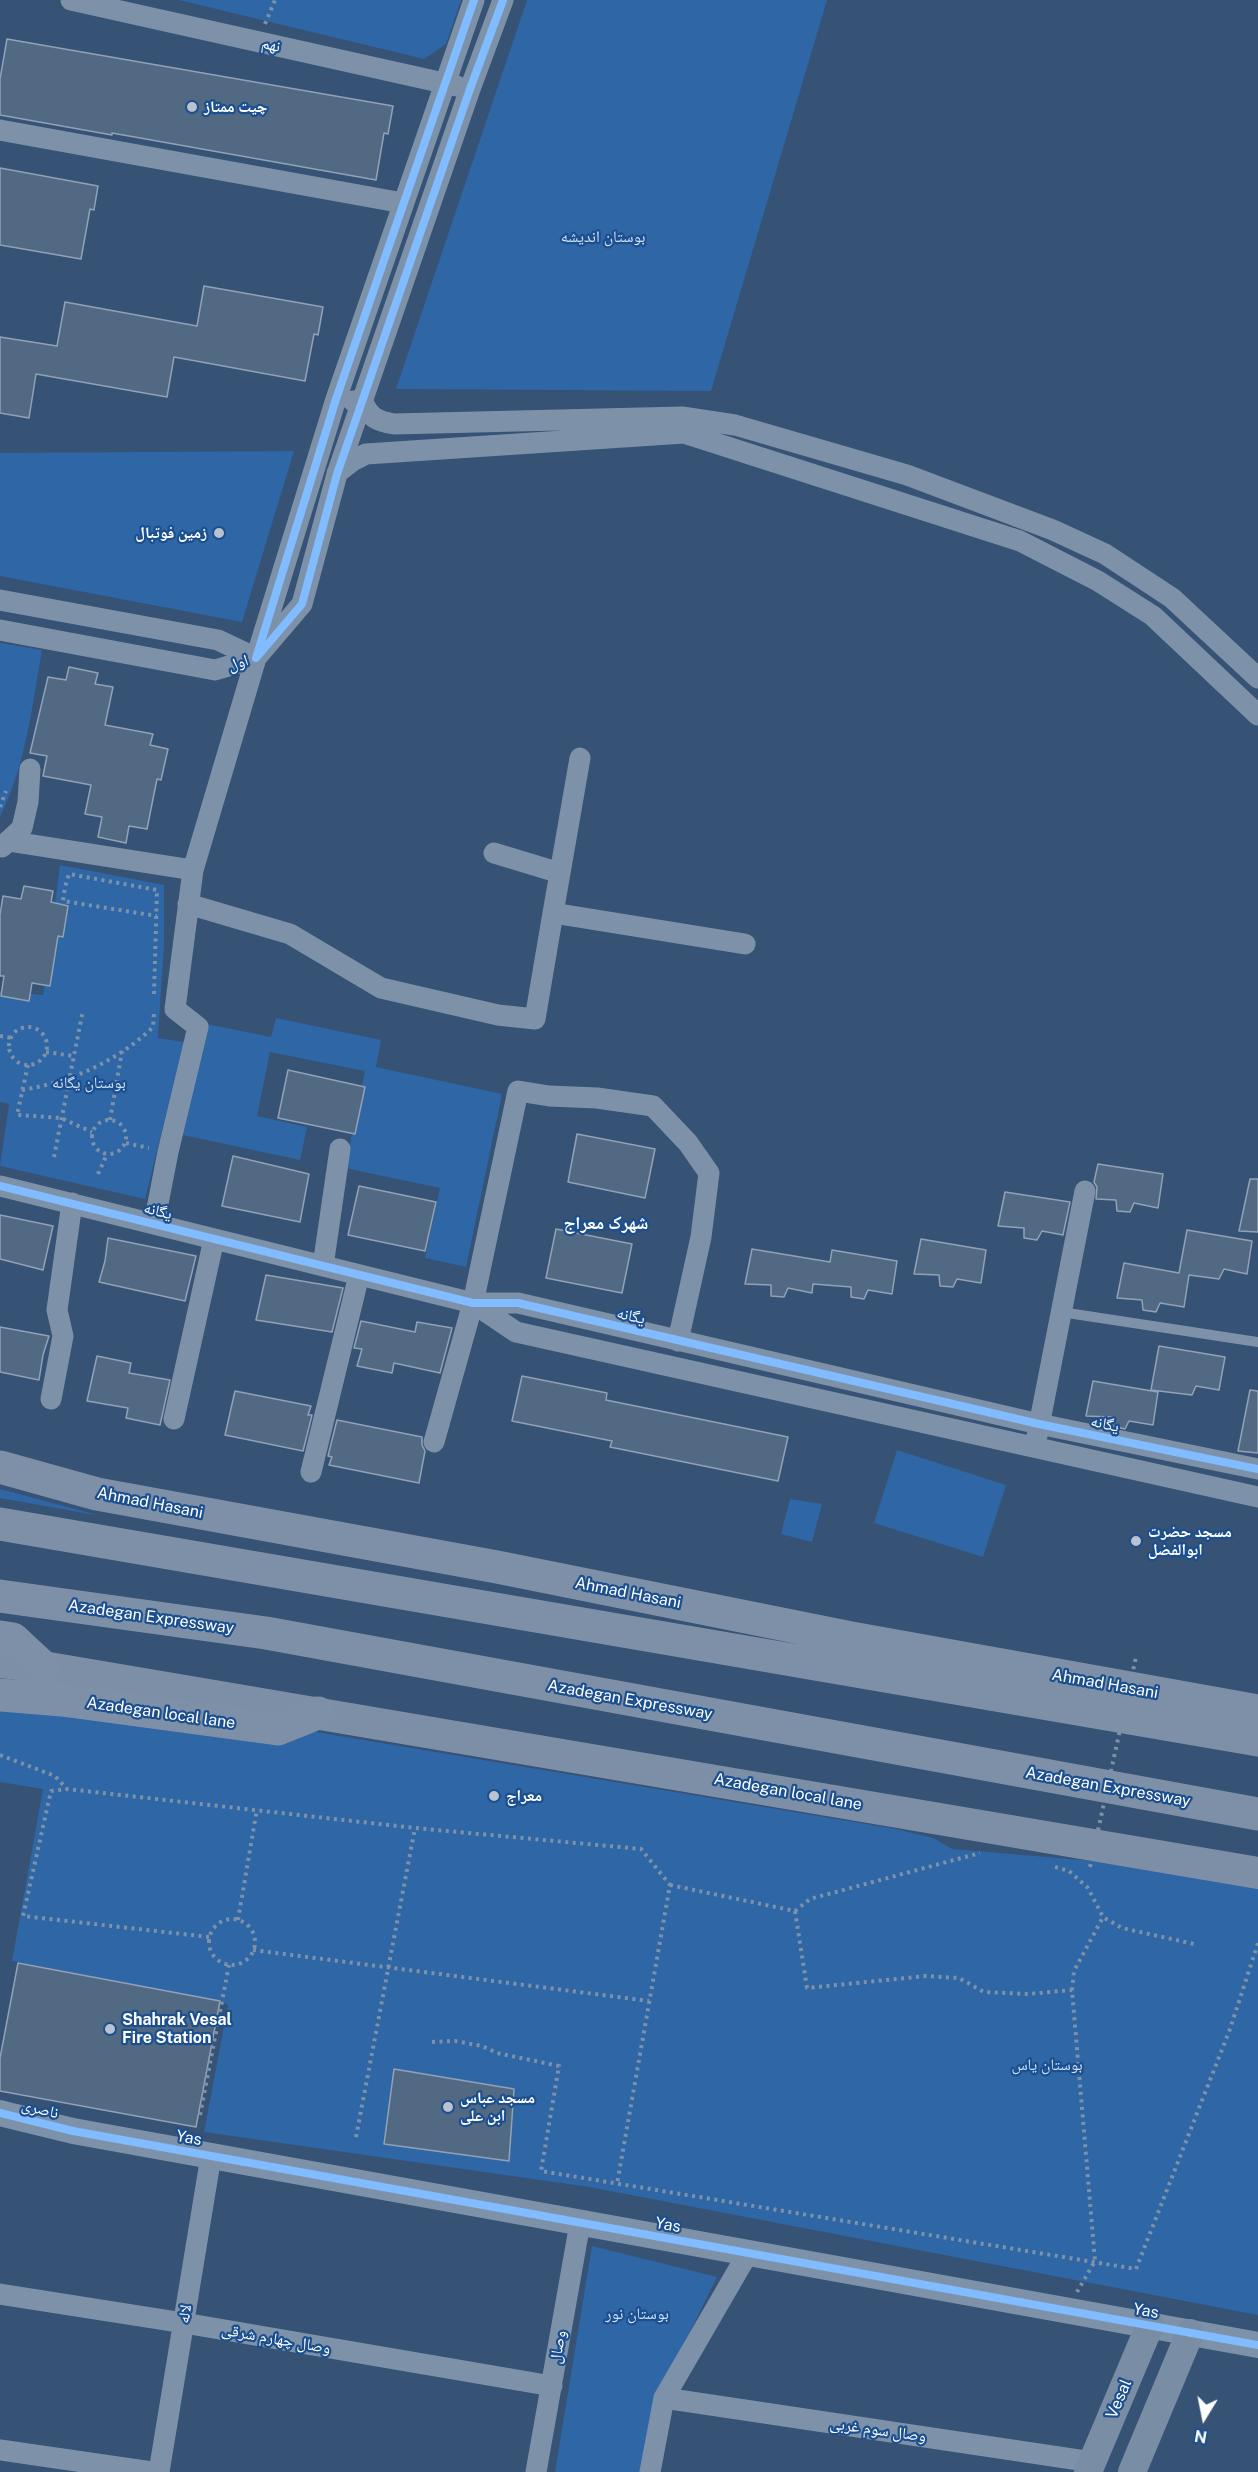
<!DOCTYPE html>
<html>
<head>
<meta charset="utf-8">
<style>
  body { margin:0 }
  #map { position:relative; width:1258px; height:2472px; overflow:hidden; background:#365274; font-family:"Public Sans",sans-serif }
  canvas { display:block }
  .north { position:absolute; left:1174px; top:2388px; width:60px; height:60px; -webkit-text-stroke:4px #1b4f8f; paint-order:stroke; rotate:190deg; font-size:16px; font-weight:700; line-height:24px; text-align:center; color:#fff }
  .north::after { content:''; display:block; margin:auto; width:21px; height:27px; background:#fff; clip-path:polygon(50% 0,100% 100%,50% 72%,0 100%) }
</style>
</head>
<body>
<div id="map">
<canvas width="1258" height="2472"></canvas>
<div class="north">N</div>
</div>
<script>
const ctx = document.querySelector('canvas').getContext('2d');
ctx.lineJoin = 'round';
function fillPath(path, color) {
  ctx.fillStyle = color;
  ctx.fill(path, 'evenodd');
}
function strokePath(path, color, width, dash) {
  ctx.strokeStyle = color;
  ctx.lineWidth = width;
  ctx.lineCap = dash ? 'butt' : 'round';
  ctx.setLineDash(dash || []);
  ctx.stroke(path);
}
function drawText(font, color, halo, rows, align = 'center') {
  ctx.font = font + ' "Public Sans","Noto Naskh Arabic",sans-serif';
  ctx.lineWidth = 4.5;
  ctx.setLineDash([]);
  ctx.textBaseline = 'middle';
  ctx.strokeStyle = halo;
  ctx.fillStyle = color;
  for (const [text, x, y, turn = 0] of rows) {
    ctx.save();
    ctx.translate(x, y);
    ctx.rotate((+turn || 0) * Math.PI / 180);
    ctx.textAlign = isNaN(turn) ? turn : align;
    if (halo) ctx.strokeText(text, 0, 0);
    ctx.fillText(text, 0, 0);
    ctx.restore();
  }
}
fillPath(new Path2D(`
  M 179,0 L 461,0 L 446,44 L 424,59 Z
  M 527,0 L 827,0 L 711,391 L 396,389 Z
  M 294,451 L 242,622 L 0,576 L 0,453 Z
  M 0,643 L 42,650 C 32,707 26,764 0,817 Z
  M 60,865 L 164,885 L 164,943 L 158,1038 L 184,1042 L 145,1199 L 0,1166 L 9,1104 L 0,1102 L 0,991 L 43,995 Z
  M 276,1018 L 381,1040 L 376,1067 L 502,1094 L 466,1267 L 425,1258 L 440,1188 L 345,1168 L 365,1071 L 270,1052 L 257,1116 L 307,1127 L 300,1160 L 183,1135 L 207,1024 L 271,1037 Z
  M 897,1450 L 1006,1485 L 983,1557 L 874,1523 Z
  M 0,1489 L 101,1516 L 0,1498 Z
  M 790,1499 L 822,1504 L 812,1542 L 781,1534 Z
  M 0,1711 L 304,1730 L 896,1829 L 933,1838 L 952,1849 L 1106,1862 L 1258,1889 L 1258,2315 L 589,2187 L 204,2132 L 228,2005 L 220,2001 L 12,1961 L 43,1789 L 0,1782 Z
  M 592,2246 L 717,2277 L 663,2387 L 642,2472 L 555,2472 Z`), '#2f66a5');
const building = new Path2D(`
  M 7,39 L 393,106 L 388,134 L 384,133 L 376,180 L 112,133 L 112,135 L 0,115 L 0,79 Z
  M 0,168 L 98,186 L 94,210 L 90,209 L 81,259 L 0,245 Z
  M 204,286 L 323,307 L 318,335 L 314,334 L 305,381 L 174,357 L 167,397 L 36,374 L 29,418 L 0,413 L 0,337 L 57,346 L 65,302 L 197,326 Z
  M 69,667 L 98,673 L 95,684 L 113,687 L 105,725 L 153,734 L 150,745 L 168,749 L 161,780 L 157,779 L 147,829 L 129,826 L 126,843 L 98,837 L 102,817 L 85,814 L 91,785 L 43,776 L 47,756 L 30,753 L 48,677 L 66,680 Z
  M 24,886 L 53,891 L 51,902 L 68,906 L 63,937 L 58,936 L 50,986 L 32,983 L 29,1001 L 1,996 L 4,976 L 0,976 L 0,915 L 3,896 L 21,899 Z
  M 288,1070 L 365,1087 L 355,1134 L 278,1118 Z
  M 577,1134 L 655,1149 L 645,1198 L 568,1182 Z
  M 233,1156 L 309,1174 L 300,1222 L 222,1206 Z
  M 1098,1164 L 1163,1174 L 1158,1208 L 1134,1203 L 1130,1212 L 1117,1211 L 1116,1200 L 1096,1199 L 1097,1187 L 1094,1182 Z
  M 1250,1179 L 1258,1179 L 1258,1232 L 1239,1231 Z
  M 359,1186 L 436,1202 L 425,1251 L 348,1235 Z
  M 1005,1192 L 1070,1202 L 1063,1235 L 1042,1231 L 1037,1240 L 1024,1238 L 1024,1228 L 998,1226 Z
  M 0,1215 L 53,1226 L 43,1270 L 0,1259 Z
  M 556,1229 L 632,1244 L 622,1293 L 546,1278 Z
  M 1187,1230 L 1252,1241 L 1247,1274 L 1224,1269 L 1219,1279 L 1189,1275 L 1184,1307 L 1160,1303 L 1156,1312 L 1143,1310 L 1142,1300 L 1117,1298 L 1124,1263 L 1179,1273 Z
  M 108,1238 L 196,1256 L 185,1301 L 99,1282 L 105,1261 Z
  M 921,1239 L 986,1250 L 981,1283 L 957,1279 L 953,1287 L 940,1286 L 939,1275 L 914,1274 Z
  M 752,1249 L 830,1262 L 832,1250 L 897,1261 L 892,1294 L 868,1290 L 864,1299 L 851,1297 L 851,1287 L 813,1284 L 812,1293 L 788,1288 L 784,1297 L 771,1296 L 771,1285 L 745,1284 Z
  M 266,1275 L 343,1288 L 332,1332 L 256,1320 Z
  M 361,1321 L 415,1332 L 417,1322 L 452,1328 L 440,1373 L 394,1363 L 392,1373 L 357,1366 L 362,1349 L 354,1348 Z
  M 0,1327 L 49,1336 L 43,1355 L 39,1380 L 0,1372 Z
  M 1159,1346 L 1225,1357 L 1219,1390 L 1196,1386 L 1192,1395 L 1151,1390 Z
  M 97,1356 L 131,1363 L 129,1373 L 170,1380 L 160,1425 L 126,1418 L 128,1408 L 87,1401 Z
  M 522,1376 L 607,1393 L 606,1400 L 788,1437 L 778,1481 L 610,1447 L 612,1441 L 512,1421 Z
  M 1093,1381 L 1158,1392 L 1153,1425 L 1129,1421 L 1125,1429 L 1112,1426 L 1111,1417 L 1086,1416 Z
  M 1250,1390 L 1258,1391 L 1258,1453 L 1238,1451 Z
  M 235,1391 L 311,1406 L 308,1415 L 312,1415 L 303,1451 L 225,1435 Z
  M 337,1420 L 422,1437 L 422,1445 L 425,1451 L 419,1483 L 329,1465 L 332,1457 L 328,1456 Z
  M 18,1963 L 220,2001 L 196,2127 L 0,2091 L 0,2058 Z
  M 394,2069 L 514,2089 L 509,2161 L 384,2144 Z`);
fillPath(building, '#526984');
strokePath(building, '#92a2b6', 1.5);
strokePath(new Path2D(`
  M 265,24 L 275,0
  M 0,807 L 6,791
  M 154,994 L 157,890 L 69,874 L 65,887 L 63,901 L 157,916
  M9 1046a19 19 0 1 1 38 0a19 19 0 1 1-38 0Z
  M 0,1036 L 11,1038
  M 46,1052 L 73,1056
  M 28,1065 L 17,1115 L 61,1118 L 92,1132
  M 22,1090 C 71,1082 118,1061 153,1027 L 154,1013
  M92 1137a17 17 0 1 1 34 0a17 17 0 1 1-34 0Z
  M 110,1120 L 122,1051
  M 126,1143 L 149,1148
  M 54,1157 L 83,1010
  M 98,1174 L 107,1154
  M 0,1755 L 55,1776 L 67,1789
  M 1055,1867 L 1069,1871 L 1088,1888 L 1103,1917 L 1122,1928 L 1194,1944
  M 670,1885 L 795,1911 L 810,1899 L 980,1853
  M 795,1911 L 807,1988 L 926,1976 L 959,1978 L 984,1992 L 1028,1994 L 1072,1990
  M209 1942a23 23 0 1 1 46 0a23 23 0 1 1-46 0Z
  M 238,1920 L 257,1809
  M 209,1937 L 23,1916 L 51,1791 L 67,1789 L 415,1828 L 641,1849 L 670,1885 L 617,2184
  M 253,1950 L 649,2001
  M 432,2042 L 455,2041 L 482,2046 L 497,2053 L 559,2066 L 541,2171 L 1136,2269 L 1230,2029 L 1258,1943
  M 200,2115 L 229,1965
  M 356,2137 L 415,1828
  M 1077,2292 L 1095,2261 L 1072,1990 L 1074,1971 L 1103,1917`), '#7d92a8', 4, [3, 4.5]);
strokePath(new Path2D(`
  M 1061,1312 L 1258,1342`), '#7d92a8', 10);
strokePath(new Path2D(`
  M 71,0 L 457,86
  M 474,0 L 336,399 L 256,658 L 302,604 L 337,474 L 470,89 L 503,0
  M 0,130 L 403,203
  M 353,401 L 363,402 C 370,418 377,421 394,424 L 682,417 L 735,425 L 907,475 L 1053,530 L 1105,554 L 1172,598 L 1258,678
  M 337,473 L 354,460 L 366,454 L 684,433 L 1020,541 L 1098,581 L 1153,616 L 1258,715
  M 0,600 L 218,640 L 256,658 L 215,670 L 0,630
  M 8,841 L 193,870
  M 2,847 L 22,828 L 28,802 L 30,769
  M 494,853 L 560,873 L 580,758
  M 560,873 L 553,913 L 745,944
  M 188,904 L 290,934 L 381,988 L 498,1015 L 535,1019 L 553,913
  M 0,1186 L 473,1303 L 518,1303 L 1039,1424 L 1258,1469
  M 154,1224 L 168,1152 L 198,1027 L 175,1009 L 193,870 L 256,658
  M 323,1266 L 340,1149
  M 473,1303 L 516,1332 L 1258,1497
  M 51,1399 L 63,1336 L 57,1310 L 72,1203
  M 174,1419 L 214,1239
  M 1037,1436 L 1085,1191
  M 434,1442 L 473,1303 L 518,1091 L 549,1096 L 597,1098 L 653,1106 L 688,1143 L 709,1173 L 701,1237 L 678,1341
  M 311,1472 L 359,1275
  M 0,2294 L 184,2323 L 552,2386
  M 664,2398 L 1092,2462
  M 0,2450 L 152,2472
  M 159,2472 L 211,2156
  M 536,2472 L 580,2223
  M 650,2472 L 664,2398 L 748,2253`), '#7d92a8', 21);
strokePath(new Path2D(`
  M 0,2113 L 73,2131 L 1258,2345`), '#7d92a8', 26);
strokePath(new Path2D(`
  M 1088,2472 L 1150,2325
  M 1132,2472 L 1190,2333`), '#798da4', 28);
strokePath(new Path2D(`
  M 0,1662 L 43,1667 L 1258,1873`), '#7d8ea7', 32);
strokePath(new Path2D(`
  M 0,1467 L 97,1494 L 497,1567 L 851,1638 L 1258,1711
  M 0,1524 L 1258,1740
  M 0,1596 L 266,1633 L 1258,1814
  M 0,1637 L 13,1639 L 43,1667
  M 0,1695 L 62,1700 L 278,1729 L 318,1713`), '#7e90a7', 33);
strokePath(new Path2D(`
  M 1090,1867 L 1136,1657`), '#7d92a8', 4, [3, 4.5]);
strokePath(new Path2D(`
  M 474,0 L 336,399 L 256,658 L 302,604 L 337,474 L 470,89 L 503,0
  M 0,1186 L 473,1303 L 518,1303 L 1039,1424 L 1258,1469
  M 0,2113 L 73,2131 L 1258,2345`), '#80bcff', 8);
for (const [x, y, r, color] of [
  [192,107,6,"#b9c2ce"],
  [219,533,6,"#b9c2ce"],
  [1136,1541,6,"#b9c2ce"],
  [494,1796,6,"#b9c2ce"],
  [110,2029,6,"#b9c2ce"],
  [448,2107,6,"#b9c2ce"]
]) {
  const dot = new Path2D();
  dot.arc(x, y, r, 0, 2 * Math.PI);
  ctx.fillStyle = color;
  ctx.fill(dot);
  strokePath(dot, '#1b4f8f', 2);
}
drawText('16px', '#fff', '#1b4f8f', [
  ["نهم",271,45,13],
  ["اول",238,663,-18],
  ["یگانه",158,1211,14],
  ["یگانه",631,1316,13],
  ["یگانه",1105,1424,12],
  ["Ahmad Hasani",150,1503,11],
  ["Ahmad Hasani",628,1593,11],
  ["Azadegan Expressway",151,1617,8],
  ["Ahmad Hasani",1105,1684,10],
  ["Azadegan Expressway",630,1700,10],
  ["Azadegan local lane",161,1713,8],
  ["Azadegan Expressway",1108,1787,10],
  ["Azadegan local lane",788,1792,10],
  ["ناصری",40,2109,14],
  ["Yas",189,2138,10],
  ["Yas",668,2225,10],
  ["Yas",1146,2311,10],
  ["لاله",185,2314,-81],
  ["وصال چهارم شرقی",276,2339,10],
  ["وصال",558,2347,-80],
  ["Vesal",1119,2399,-67],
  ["وصال سوم غربی",878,2430,8]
]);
drawText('bold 16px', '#fff', '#1b4f8f', [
  ["چیت ممتاز",204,107],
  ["زمین فوتبال",207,533,"right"],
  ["مسجد حضرت",1148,1532],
  ["ابوالفضل",1148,1550],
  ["معراج",506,1796],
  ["Shahrak Vesal",122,2020],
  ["Fire Station",122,2038],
  ["مسجد عباس",460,2098],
  ["ابن علی",460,2116]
], 'left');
drawText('16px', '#cfe3fa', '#1b4f8f', [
  ["بوستان اندیشه",603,237],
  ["بوستان یگانه",89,1083],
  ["بوستان یاس",1047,2065],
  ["بوستان نور",637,2314]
]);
drawText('bold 18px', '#fff', '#1b4f8f', [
  ["شهرک معراج",606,1223]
]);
</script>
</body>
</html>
